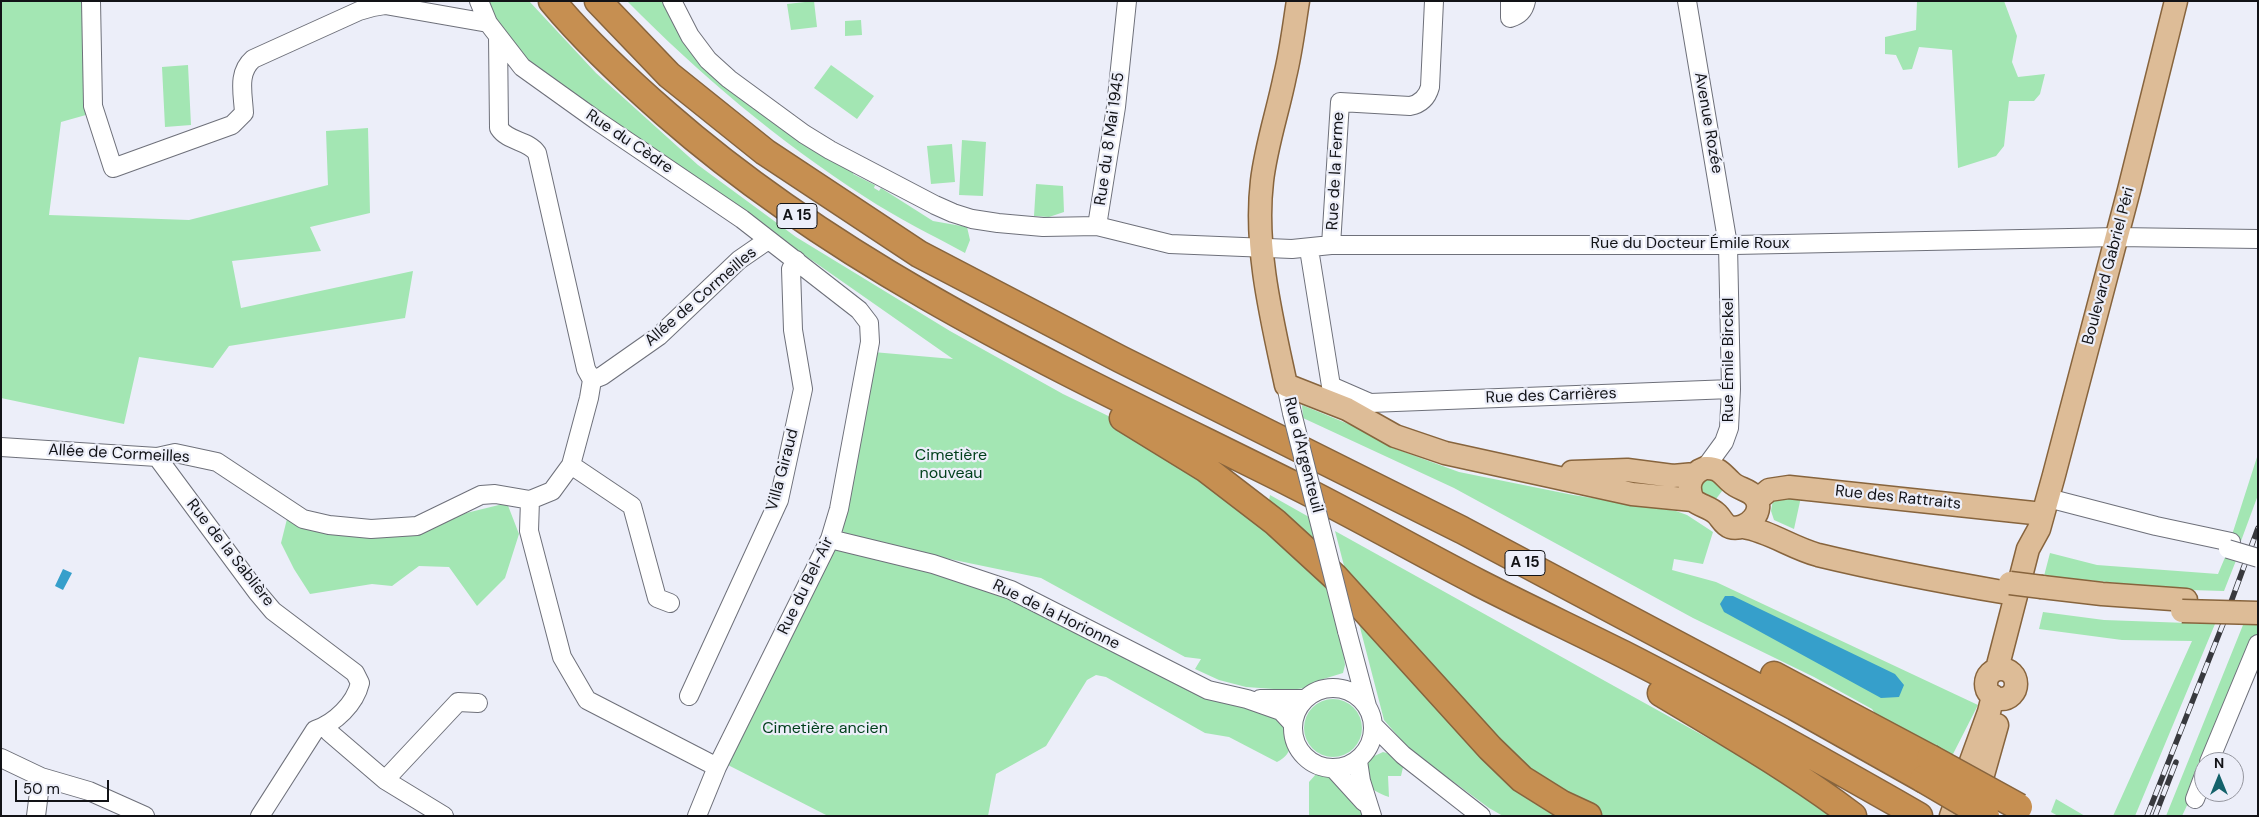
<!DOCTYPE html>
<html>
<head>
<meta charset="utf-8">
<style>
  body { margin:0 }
  #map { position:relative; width:2259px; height:817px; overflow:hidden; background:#eceef9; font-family:"DM Sans",sans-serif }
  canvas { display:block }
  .frame { position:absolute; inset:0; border:2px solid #121317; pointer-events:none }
  .north { position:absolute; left:2194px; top:752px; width:50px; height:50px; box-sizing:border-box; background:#eceef9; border:1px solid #95969f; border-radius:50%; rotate:0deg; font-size:14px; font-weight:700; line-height:20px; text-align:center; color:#121317 }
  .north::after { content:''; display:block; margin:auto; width:18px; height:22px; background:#14626b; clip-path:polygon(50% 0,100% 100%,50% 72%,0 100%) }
  .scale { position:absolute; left:15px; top:780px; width:94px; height:22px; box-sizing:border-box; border:2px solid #121317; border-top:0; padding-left:6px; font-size:15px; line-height:18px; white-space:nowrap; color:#121317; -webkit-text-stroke:4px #eceef9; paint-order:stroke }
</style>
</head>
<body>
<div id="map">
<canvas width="2259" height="817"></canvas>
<div class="frame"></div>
<div class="north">N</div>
<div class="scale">50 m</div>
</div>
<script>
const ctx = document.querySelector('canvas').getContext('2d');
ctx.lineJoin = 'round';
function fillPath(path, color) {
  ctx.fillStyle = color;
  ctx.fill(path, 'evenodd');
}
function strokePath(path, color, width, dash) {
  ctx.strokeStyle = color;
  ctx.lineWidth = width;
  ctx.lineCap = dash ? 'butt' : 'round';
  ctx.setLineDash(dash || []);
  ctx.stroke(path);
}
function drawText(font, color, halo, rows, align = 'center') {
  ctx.font = font + ' "DM Sans",sans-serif';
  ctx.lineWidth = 4.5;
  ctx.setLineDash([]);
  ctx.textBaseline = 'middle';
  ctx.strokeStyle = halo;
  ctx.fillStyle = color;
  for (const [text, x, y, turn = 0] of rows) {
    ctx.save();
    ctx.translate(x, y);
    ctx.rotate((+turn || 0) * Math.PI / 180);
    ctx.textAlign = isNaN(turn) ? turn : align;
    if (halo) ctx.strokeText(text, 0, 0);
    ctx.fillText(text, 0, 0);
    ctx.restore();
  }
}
fillPath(new Path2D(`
  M 1,1 L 88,1 L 93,113 L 61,122 L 49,215 L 189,220 L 328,185 L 326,131 L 368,128 L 370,213 L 310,227 L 321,251 L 232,261 L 241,308 L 413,271 L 405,318 L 229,346 L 213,368 L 139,357 L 124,424 L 1,398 Z
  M 473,1 L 529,1 L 596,73 L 698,165 L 796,237 L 950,331 L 1063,394 L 1166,444 L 1324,575 L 1343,650 L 1345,665 L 1343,673 L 1320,680 L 1306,688 L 1288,690 L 1246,687 L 1219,680 L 1195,669 L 1201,659 L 1185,657 L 1041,578 L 848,538 L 842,530 L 873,352 L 953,359 L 690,175 L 536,72 L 472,14 Z
  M 627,1 L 662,1 L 695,52 L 855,170 L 853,174 L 875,185 L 874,188 L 879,191 L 881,188 L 933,221 L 967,227 L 970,240 L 965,253 C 932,235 897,218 865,197 C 777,140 700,75 627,1 Z
  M 814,1 L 817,27 L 791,30 L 787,4 Z
  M 1917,1 L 2004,1 L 2017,36 L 2012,62 L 2018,77 L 2045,74 L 2040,94 L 2034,101 L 2009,101 L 2004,146 L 1996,156 L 1958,168 L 1952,50 L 1919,47 L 1912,69 L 1903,70 L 1896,55 L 1885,54 L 1885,37 L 1916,30 Z
  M 861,20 L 862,35 L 845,36 L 845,21 Z
  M 188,65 L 191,125 L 165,127 L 162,67 Z
  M 831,65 L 874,96 L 857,119 L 814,88 Z
  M 962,140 L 986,142 L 983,196 L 959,195 Z
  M 952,144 L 955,182 L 931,184 L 927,146 Z
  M 1036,184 L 1063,186 L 1064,212 L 1049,217 L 1034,216 Z
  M 1302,405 L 1358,428 L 1393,448 L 1459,472 L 1573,495 L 1676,511 L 1687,515 L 1713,532 L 1703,564 L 1674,559 L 1672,570 L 1716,582 L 1978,705 L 1952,756 L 1877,716 L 1872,709 L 1814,677 L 1693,618 L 1454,488 L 1303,418 Z
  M 2258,454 L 2258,495 L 2241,541 L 2231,538 Z
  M 1711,476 L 1725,487 L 1713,503 L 1700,495 L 1702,480 Z
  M 1270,495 L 1309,517 L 1318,552 L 1268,506 Z
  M 1801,497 L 1794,529 L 1774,520 L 1771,511 L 1773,500 Z
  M 507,503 L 519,534 L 505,578 L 477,606 L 449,567 L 419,566 L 392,586 L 372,584 L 310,594 L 294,569 L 281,543 L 288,515 L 397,530 Z
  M 1335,531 L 1776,776 L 1835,816 L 1503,816 L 1489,808 L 1409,749 L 1384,720 Z
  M 834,549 L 885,558 L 1005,596 L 1286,721 C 1290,738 1296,753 1277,762 L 1229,737 L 1205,733 L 1106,677 L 1096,675 L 1087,680 L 1046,746 L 996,774 L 988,816 L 828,816 L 726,764 Z
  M 2050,553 L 2097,565 L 2218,574 L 2226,555 L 2237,558 L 2224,591 L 2190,590 L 2044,576 Z
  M 2043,612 L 2104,620 L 2215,624 L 2135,816 L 2113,816 L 2192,641 L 2122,640 L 2039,629 Z
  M 2243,625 L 2258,625 L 2258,632 L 2213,750 L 2182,816 L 2166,816 Z
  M1304 728a29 29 0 1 1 58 0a29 29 0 1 1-58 0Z
  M 1383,752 L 1394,755 L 1404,763 L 1401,776 L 1388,776 L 1389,797 C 1369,790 1359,781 1368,759 Z
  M 1317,773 C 1340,772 1357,796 1364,816 L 1309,816 L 1309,782 Z
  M 2056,799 L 2085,816 L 2058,816 L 2051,812 Z`), '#a3e6b3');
fillPath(new Path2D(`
  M 63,569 L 72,573 L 63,590 L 55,586 Z
  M 1725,596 L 1733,596 L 1895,674 L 1904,685 L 1899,697 L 1881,698 L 1724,612 L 1720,604 Z`), '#369fcb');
const minor = new Path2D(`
  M 91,1 L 93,106 L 113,168 L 232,125 L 244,113 C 243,93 237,73 253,59 L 359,11 L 373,7 L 385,5 L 488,23
  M 479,1 L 488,23 L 522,67 L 596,120 L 742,219 L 859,310 L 869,323 L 870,342 L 839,509 L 830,539 L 717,767 L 697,816
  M 672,1 L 690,36 L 708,60 L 729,79 L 804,134 L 830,150 L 935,205 L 953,213 L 972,219 L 998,223 L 1043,227 L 1097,226 L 1170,244 L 1292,249 L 1331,245 L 1735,245 L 2117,237 L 2258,239
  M 1510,1 L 1510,18 C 1519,15 1524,11 1526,1
  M 1687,1 L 1728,245 L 1731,389 L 1729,428 L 1724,442 L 1705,468
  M 498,36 L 499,128 C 508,142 528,140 537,153 L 586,369 L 592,380
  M 1097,226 L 1116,107 L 1127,1
  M 1331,245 L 1340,102 L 1410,106 C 1420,104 1427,98 1430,87 L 1434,1
  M 1309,249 L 1331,386 L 1370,403 L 1731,389
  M 592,380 L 602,376 L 659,336 L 739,260 L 768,240
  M 1286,385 L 1292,413
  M 1,447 L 157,457 L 175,453 L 217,462 L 303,519 L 329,525 L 371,529 L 417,526 L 481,495 L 495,494 L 530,500 L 552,491 L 571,465 L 589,398 L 592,380
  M 157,457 L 257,592 L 273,611 L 355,673 L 360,683 C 355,704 335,723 315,730 L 260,816
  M 571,465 L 632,506 L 657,598 L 670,603
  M 2048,498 L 2156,526 L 2231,542
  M 530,500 L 529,531 L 562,657 L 587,700 L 717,767
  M 830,539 L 933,564 L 1011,590 L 1208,690 L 1247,699 L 1281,711 L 1293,724
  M 1347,631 L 1367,706
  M1293 728a40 40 0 1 1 80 0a40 40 0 1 1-80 0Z
  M 689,696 L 779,500 L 803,389 L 793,330 L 791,269 L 796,260
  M 1260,699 L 1305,699
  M 328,725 L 329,732 L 385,780 L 444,816
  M 1374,726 L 1403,755 L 1481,816
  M 1,758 L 41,777 L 89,791 L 145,816
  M 1358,761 L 1361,781 L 1372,816
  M 2209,762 L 2258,644
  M 1334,769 L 1364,802
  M 385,780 L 458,702 L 478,703
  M 2195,799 L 2204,775
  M 36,816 L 41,777`);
const major = new Path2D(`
  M 1298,1 C 1294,26 1291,52 1285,76 C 1278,111 1266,146 1262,181 C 1254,248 1272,320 1286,385 L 1347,409 L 1395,436 L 1445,453 L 1632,494 L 1693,500
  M 1705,468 C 1719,467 1722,474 1731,482 C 1738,489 1748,489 1754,496 C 1767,510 1747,532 1730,527 C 1724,525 1721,518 1717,514 C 1710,507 1700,506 1693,500 C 1686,486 1691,473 1705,468 Z
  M 1572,472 L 1627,470 L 1673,476 L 1695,474
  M 1757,500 L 1769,490 L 1789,487 L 2043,514
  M 1743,527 C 1769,531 1792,548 1818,555 C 1880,570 1944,582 2008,593
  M 2042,587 L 2102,594 L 2186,600
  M1986 684a15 15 0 1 1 30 0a15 15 0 1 1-30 0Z
  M 1997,669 L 2028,549 L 2039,529 L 2054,475 L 2129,190 L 2176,1
  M 1975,803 L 1997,725
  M 1951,816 L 1989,712 L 1993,696`);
const highway = new Path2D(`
  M 552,1 C 586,42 626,79 666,114 C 851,276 1076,376 1294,485 C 1356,516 1417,551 1479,583 C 1526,607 1575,630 1623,654 C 1723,705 1821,760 1919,816
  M 598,1 L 669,75 L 765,152 L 919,254 L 1120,359 L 1462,530 L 1795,707 L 1923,779
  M 1123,418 L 1206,469 L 1275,522 L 1335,577 L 1490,748 L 1522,779 L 1562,804 L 1588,816
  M 1774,675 L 1930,758
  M 1661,693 C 1726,732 1792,770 1853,816`);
strokePath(minor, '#6e707a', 20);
strokePath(major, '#87643d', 25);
strokePath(highway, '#87643d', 29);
strokePath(minor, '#fff', 18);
strokePath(major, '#ddbc97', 22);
strokePath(highway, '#c68f51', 26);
const rail = new Path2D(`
  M 2147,816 L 2223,624 L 2258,528
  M 2155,816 L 2176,762`);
strokePath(rail, '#38393e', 5.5);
strokePath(rail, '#eceef9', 4, [11]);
const minorBridge = new Path2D(`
  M 1292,413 L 1347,631
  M 2228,549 L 2258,558`);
const majorBridge = new Path2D(`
  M 2010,583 L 2042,587
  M 2182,611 L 2258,613`);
const highwayBridge = new Path2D(`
  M 1930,758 L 2019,807
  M 1923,779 L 1986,816`);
strokePath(minorBridge, '#6e707a', 20, []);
strokePath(majorBridge, '#87643d', 25, []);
strokePath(highwayBridge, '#87643d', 29, []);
strokePath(minorBridge, '#fff', 18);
strokePath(majorBridge, '#ddbc97', 22);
strokePath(highwayBridge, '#c68f51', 26);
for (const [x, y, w] of [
  [797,216,40],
  [1525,563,40]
]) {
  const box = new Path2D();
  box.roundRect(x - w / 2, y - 12.5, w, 25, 4);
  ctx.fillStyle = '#eceef9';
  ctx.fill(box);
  strokePath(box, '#121317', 1);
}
drawText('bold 15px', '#121317', null, [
  ["A 15",797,216],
  ["A 15",1525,563]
]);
drawText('16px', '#121317', '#eceef9', [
  ["Avenue Rozée",1708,123,80],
  ["Rue du 8 Mai 1945",1110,139,-82],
  ["Rue du Cèdre",629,142,34],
  ["Rue de la Ferme",1336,171,-87],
  ["Rue du Docteur Émile Roux",1690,244],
  ["Boulevard Gabriel Péri",2109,266,-75],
  ["Allée de Cormeilles",701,297,-41],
  ["Rue Émile Birckel",1729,360,-90],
  ["Rue des Carrières",1551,396,-2],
  ["Allée de Cormeilles",119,454,3],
  ["Rue d'Argenteuil",1303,455,76],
  ["Villa Giraud",783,470,-75],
  ["Rue des Rattraits",1898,498,6],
  ["Rue de la Sablière",230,553,52],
  ["Rue du Bel-Air",806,586,-64],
  ["Rue de la Horionne",1056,615,26]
]);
drawText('16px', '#003f1b', '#eceef9', [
  ["Cimetière",951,456],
  ["nouveau",951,474],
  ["Cimetière ancien",825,729]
]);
</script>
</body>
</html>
